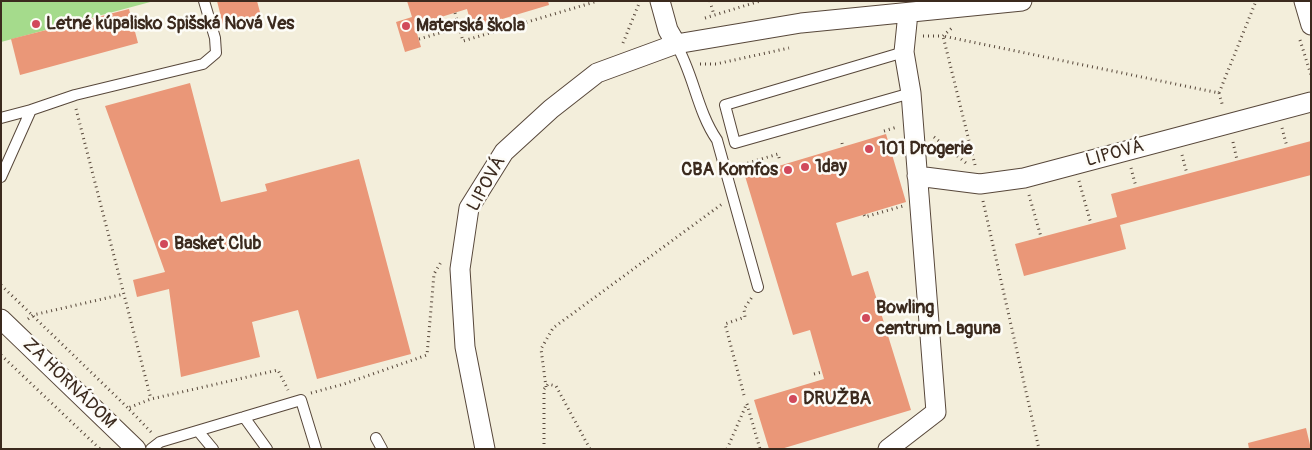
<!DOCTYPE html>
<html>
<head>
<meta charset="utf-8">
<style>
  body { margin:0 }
  #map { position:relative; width:1312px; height:450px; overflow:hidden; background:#f3eedb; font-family:Pangolin,sans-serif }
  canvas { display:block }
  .frame { position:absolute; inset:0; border:2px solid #3b2a1e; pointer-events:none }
</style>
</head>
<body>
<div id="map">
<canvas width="1312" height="450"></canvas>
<div class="frame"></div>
</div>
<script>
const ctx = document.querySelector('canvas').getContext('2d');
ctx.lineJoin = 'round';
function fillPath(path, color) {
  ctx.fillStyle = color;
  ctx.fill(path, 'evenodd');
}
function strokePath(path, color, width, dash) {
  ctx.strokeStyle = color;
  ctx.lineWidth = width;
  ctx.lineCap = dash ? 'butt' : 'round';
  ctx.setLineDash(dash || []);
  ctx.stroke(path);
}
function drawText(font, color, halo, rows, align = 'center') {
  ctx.font = font + ' Pangolin,sans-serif';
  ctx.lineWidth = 5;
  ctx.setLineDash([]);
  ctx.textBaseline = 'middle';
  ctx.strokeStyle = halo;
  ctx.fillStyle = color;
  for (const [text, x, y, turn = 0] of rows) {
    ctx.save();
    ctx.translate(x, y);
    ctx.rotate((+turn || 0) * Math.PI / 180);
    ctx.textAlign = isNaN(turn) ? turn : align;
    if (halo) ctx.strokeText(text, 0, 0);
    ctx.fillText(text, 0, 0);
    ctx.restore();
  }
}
fillPath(new Path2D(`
  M 1,1 L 154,1 L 1,42 Z`), '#a5db8c');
fillPath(new Path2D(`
  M 217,1 L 257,1 L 261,16 L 223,25 Z
  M 407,1 L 548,1 L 549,5 L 472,28 L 467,9 L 415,25 L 413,20 L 421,47 L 405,52 L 396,22 L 412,17 Z
  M 129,9 L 138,43 L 20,75 L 11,39 Z
  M 190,83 L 221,202 L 267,191 L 265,184 L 359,159 L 411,354 L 317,379 L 298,310 L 252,322 L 260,357 L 181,377 L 169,289 L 137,297 L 133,280 L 165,272 L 105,106 Z
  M 886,134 L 906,202 L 836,223 L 852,276 L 868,271 L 911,410 L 781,449 L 769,449 L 754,400 L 824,379 L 810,330 L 793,335 L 745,176 Z
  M 1311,141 L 1311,175 L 1120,225 L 1126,249 L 1024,276 L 1015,244 L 1117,217 L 1111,194 Z
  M 1306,428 L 1311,449 L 1249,449 L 1248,443 Z`), '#ea9778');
const lane = new Path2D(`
  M 676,44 C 694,75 697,111 717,140 L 758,287
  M 904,52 L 725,105 L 735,143 L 911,93
  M 1,118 L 31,110
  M 1,177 L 31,110 L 75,95 L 203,64 L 216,53 L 215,38 L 204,1
  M 244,417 L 267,449
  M 198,431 L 213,449
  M 376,438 L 382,449
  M 151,449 L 160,442 L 301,400 L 316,449`);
const street = new Path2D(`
  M 660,1 L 668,30 L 676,44
  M 1304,1 L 1311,25
  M 917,176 L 980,184 L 1024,178 L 1311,102
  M 1,319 L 136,449
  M 485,449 L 465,347 L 460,269 L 469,208 L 504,152 L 551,109 L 597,73 L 676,44 L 801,23 L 1022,1
  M 888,449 L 936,412 L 911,93 L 904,52 L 908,13`);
strokePath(lane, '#57473a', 12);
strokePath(street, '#57473a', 21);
strokePath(new Path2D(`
  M 710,1 L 714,15
  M 455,13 L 463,41 L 598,1
  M 705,18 L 760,1
  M 923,36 L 943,36 L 953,27
  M 419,39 L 471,24
  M 1300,40 L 1311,75
  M 623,43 L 640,1
  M 700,64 L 716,64 L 789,48
  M 1219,93 L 1223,107
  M 76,109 L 151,399
  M 1282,128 L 1287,147
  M 884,131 L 897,127
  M 934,137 L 966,163
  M 1233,142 L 1237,160
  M 842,143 L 843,147
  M 1182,155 L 1187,174
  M 975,165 L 943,36 L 1219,93 L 1256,1
  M 738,166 L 778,154 L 780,161
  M 1131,168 L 1136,187
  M 1079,181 L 1091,224
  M 1029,195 L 1041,237
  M 983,201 L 1039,449
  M 864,215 L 865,217 L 903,206
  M 1,285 L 128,408
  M 28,319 L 33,315 L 124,294
  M 1,355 L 100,449
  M 814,374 L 822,372
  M 546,387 L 541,349 L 553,328 L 722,204
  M 311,393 L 344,384 L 427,355 L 434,274 L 441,262
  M 744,395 L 725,324 L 745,317 L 744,309 L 752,297
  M 747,404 L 760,449
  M 151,432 L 128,408 L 151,399 L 278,370 L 288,390
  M 544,449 L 544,389 L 548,384 L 556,386 L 590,449
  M 727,449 L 747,403`), '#57473a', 3, [1, 4]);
strokePath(lane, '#fff', 10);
strokePath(street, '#fff', 19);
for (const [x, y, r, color] of [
  [36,24,5,"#d1495b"],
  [406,26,5,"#d1495b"],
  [869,149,5,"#d1495b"],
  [805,167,5,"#d1495b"],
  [788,170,5,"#d1495b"],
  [164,244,5,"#d1495b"],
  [866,318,5,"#d1495b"],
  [793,399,5,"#d1495b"]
]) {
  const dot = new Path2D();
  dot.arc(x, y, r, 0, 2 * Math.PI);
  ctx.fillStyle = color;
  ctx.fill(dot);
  strokePath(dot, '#fdfcf7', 2);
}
drawText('bold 18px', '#3b2a1e', '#fdfcf7', [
  ["Letné kúpalisko Spišská Nová Ves",46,24],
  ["Materská škola",416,26],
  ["101 Drogerie",879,149],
  ["1day",815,167],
  ["CBA Komfos",778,170,"right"],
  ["Basket Club",174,244],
  ["Bowling",876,308],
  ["centrum Laguna",876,329],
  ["DRUŽBA",803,399]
], 'left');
drawText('18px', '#3b2a1e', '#fdfcf7', [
  ["LIPOVÁ",1115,154,-15],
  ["LIPOVÁ",487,184,-61],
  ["ZA HORNÁDOM",69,384,44]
]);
</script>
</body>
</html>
